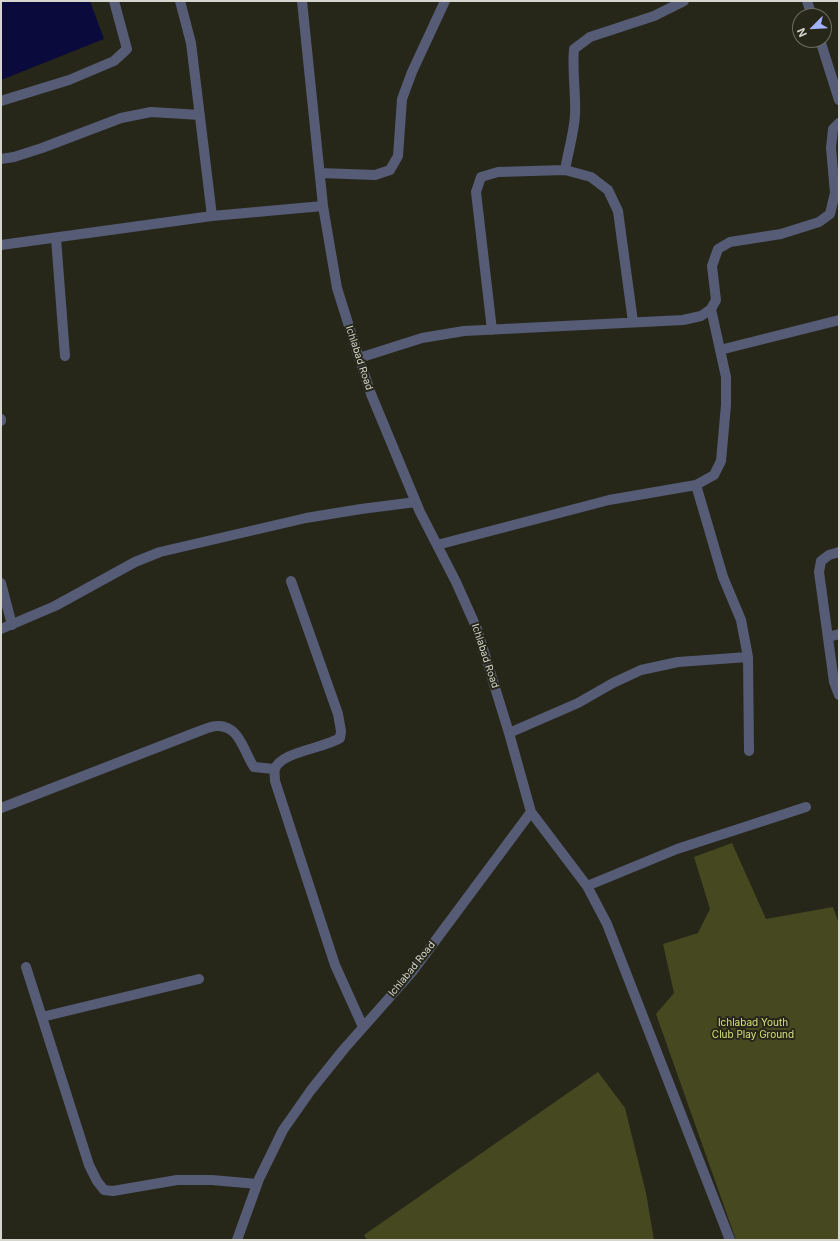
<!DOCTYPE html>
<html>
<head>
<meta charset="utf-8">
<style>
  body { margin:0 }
  #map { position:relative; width:840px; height:1241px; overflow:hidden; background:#262719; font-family:Inter,sans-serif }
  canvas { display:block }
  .frame { position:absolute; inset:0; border:2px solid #d5d6cd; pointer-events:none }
  .north { position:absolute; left:792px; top:8px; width:40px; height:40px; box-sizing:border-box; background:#262719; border:1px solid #6c6d61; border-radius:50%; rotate:246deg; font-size:11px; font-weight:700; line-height:16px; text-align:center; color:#d5d6cd }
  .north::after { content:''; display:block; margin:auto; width:14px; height:18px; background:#a2b2fd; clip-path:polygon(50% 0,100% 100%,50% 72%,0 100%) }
</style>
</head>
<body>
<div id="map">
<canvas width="840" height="1241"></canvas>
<div class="frame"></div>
<div class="north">N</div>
</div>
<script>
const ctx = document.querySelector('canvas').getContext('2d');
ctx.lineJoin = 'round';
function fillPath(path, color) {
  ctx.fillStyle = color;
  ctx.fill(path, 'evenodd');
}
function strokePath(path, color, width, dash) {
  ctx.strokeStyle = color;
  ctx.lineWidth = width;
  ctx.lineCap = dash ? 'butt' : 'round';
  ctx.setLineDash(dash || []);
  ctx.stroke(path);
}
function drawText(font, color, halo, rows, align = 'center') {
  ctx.font = font + ' Inter,sans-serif';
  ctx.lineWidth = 4;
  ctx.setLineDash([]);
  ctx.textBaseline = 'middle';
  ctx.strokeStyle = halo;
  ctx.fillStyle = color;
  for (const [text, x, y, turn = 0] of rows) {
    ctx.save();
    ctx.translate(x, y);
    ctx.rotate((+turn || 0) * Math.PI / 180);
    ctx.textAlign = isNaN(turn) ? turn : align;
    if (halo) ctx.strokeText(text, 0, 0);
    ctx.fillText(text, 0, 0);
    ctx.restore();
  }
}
fillPath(new Path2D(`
  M 732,843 L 766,919 L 833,907 L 839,924 L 839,1240 L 736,1240 L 656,1014 L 674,993 L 663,944 L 698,933 L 710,909 L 694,857 Z
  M 598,1072 L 625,1108 L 646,1193 L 654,1240 L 367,1240 L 364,1235 Z`), '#464920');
fillPath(new Path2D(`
  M 1,1 L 90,1 L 104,39 L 1,80 Z`), '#0b0a3d');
strokePath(new Path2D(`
  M 180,1 L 191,43 L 212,216
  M 807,1 L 812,16
  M 820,40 L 839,100
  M 1,101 L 69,80 L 114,61 L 127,49 L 114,1
  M 1,159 L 14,157 L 42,148 L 121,118 L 151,112 L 200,115
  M 565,170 C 568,152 574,133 575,115 C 576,92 572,71 574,49 L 590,37 L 654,16 L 684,1
  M 320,173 L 375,175 L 390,170 L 398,156 L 402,99 L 412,72 L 445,1
  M 56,238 L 65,356
  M 1,245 L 212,216 L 323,206
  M 492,330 L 476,192 L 481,177 L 498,172 L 565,170 L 591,177 L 608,190 L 618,211 L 633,322
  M 720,350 L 839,320
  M 359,358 L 422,338 L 464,331 L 683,320 L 701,316 L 711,309 L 716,300 L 712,266 L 718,249 L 730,242 L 781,234 L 819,222 L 830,214 L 835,193 L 831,148 L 833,129 L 839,123
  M 1,419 L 1,421
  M 696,485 L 723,577 L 741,620 L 748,657 L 749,751
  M 437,545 L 609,500 L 696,485 L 714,475 L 721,461 L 726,405 L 726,377 L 711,309
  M 839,552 L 829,555 L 821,561 L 819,572 L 834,682 L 839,695
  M 291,581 L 338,714 L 341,731 L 340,738 C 325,748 280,752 275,769 C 274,772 275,778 275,781 L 335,965 L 363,1027
  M 1,583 L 12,625
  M 1,629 L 55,606 L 135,562 L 160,552 L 306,518 L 361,509 L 416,502
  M 828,637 L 839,634
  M 509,733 L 578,703 L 613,683 L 641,670 L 678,662 L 748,657
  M 1,808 L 197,732 C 203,730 211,726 217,726 C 240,725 244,753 254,767 L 274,769
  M 531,812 L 587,886 L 607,924 L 730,1240
  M 587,886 L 677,849 L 806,807
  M 26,967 L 89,1165 L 97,1181 L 104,1190 L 113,1191 L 177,1180 L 212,1180 L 257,1184
  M 42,1017 L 199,979
  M 237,1240 L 259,1179 L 283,1130 L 311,1090 L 344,1049 L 412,972 L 531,812 L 509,733 L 477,629 L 456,582 L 420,512 L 371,394 L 359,358 L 337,288 L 323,206 L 302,1`), '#565c76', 10);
drawText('10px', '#d5d6cd', '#262719', [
  ["Ichlabad Road",359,358,72],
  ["Ichlabad Road",485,656,72],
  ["Ichlabad Road",412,969,-51]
]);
drawText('10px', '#d9e07d', '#262719', [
  ["Ichlabad Youth",753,1023],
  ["Club Play Ground",753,1035]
]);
</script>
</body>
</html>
